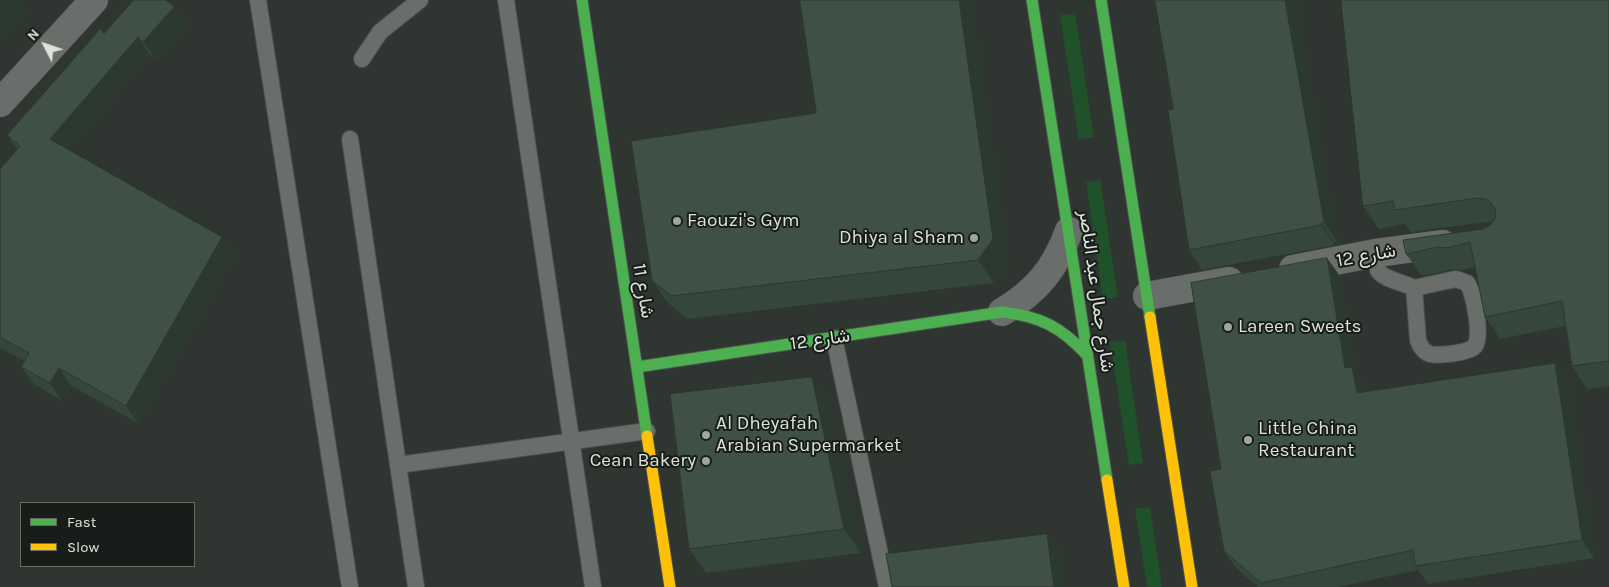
<!DOCTYPE html>
<html>
<head>
<meta charset="utf-8">
<style>
  body { margin:0 }
  #map { position:relative; width:1609px; height:587px; overflow:hidden; background:#2f3530; font-family:Karla,sans-serif }
  canvas { display:block }
  .legend { position:absolute; left:20px; top:502px; width:175px; height:65px; box-sizing:border-box; background:#191d19; border:1px solid #676c67; margin:0; padding:6px 9px; list-style:none; font-size:15px; color:#dce2dc }
  .legend li { display:flex; align-items:center; gap:10px; height:25px }
  .legend b { width:25px; border:1px solid #676c67 }
  .north { position:absolute; left:20px; top:20px; width:50px; height:50px; -webkit-text-stroke:4px #191d19; paint-order:stroke; rotate:311deg; font-size:14px; font-weight:700; line-height:20px; text-align:center; color:#dce2dc }
  .north::after { content:''; display:block; margin:auto; width:18px; height:22px; background:#dce2dc; clip-path:polygon(50% 0,100% 100%,50% 72%,0 100%) }
</style>
</head>
<body>
<div id="map">
<canvas width="1609" height="587"></canvas>
<ul class="legend">
<li><b style="height:6px;background:#4caf50"></b>Fast</li>
<li><b style="height:6px;background:#ffc107"></b>Slow</li>
</ul>
<div class="north">N</div>
</div>
<script>
const ctx = document.querySelector('canvas').getContext('2d');
ctx.lineJoin = 'round';
function fillPath(path, color) {
  ctx.fillStyle = color;
  ctx.fill(path, 'evenodd');
}
function strokePath(path, color, width, dash) {
  ctx.strokeStyle = color;
  ctx.lineWidth = width;
  ctx.lineCap = dash ? 'butt' : 'round';
  ctx.setLineDash(dash || []);
  ctx.stroke(path);
}
function drawText(font, color, halo, rows, align = 'center') {
  ctx.font = font + ' Karla,Vazirmatn,sans-serif';
  ctx.lineWidth = 4;
  ctx.setLineDash([]);
  ctx.textBaseline = 'middle';
  ctx.strokeStyle = halo;
  ctx.fillStyle = color;
  for (const [text, x, y, turn = 0] of rows) {
    ctx.save();
    ctx.translate(x, y);
    ctx.rotate((+turn || 0) * Math.PI / 180);
    ctx.textAlign = isNaN(turn) ? turn : align;
    if (halo) ctx.strokeText(text, 0, 0);
    ctx.fillText(text, 0, 0);
    ctx.restore();
  }
}
fillPath(new Path2D(`
  M 1075,12 L 1094,138 L 1083,138 L 1079,141 L 1060,15 L 1068,15 Z
  M 1100,179 L 1118,297 L 1103,299 L 1086,182 L 1093,182 Z
  M 1125,340 L 1143,464 L 1136,463 L 1129,466 L 1110,341 L 1117,342 Z
  M 1150,507 L 1162,587 L 1147,587 L 1135,508 Z`), '#1f522b');
const lane = new Path2D(`
  M 258,0 L 350,587
  M 506,0 L 593,587
  M 362,59 L 380,32 L 420,0
  M 350,139 L 416,587
  M 1376,253 C 1376,258 1376,265 1378,270 C 1382,279 1405,283 1414,288
  M 1456,279 L 1467,283 C 1474,293 1482,335 1475,346 C 1469,353 1439,356 1430,354 C 1423,352 1420,346 1418,340 L 1414,288 Z
  M 834,338 L 887,587
  M 398,465 L 647,431`);
const street = new Path2D(`
  M 0,103 L 94,0
  M 1293,269 L 1376,253 L 1443,244
  M 1147,296 L 1229,281
  M 1002,312 C 1037,291 1055,269 1069,231`);
const fast = new Path2D(`
  M 582,0 L 647,436
  M 1032,0 L 1107,480
  M 1101,0 L 1150,317
  M 637,367 L 1002,312 C 1040,316 1061,327 1087,355`);
const slow = new Path2D(`
  M 1150,317 L 1192,587
  M 647,436 L 670,587
  M 1107,480 L 1124,587`);
strokePath(lane, '#4b504c', 18);
strokePath(street, '#4b504c', 29);
strokePath(fast, '#4b504c', 13);
strokePath(slow, '#4b504c', 13);
strokePath(lane, '#6a6e6b', 16);
strokePath(street, '#6a6e6b', 28);
strokePath(fast, '#4caf50', 11);
strokePath(slow, '#ffc107', 11);
fillPath(new Path2D(`
  M 1155,0 L 1295,0 L 1337,242 L 1334,242 L 1335,245 L 1202,270 L 1189,250 L 1173,109 Z
  M 1609,0 L 1609,386 L 1587,389 L 1572,366 L 1565,326 L 1500,339 L 1485,317 L 1475,267 L 1462,270 L 1454,269 L 1422,276 L 1406,254 L 1483,229 L 1490,225 L 1494,221 L 1411,232 L 1405,224 L 1379,229 L 1363,206 Z
  M 174,7 L 186,25 L 156,59 L 150,55 L 68,149 L 234,254 L 138,423 L 71,386 L 62,401 L 34,384 L 21,367 L 25,361 L 0,348 L 0,169 L 17,149 L 7,135 Z
  M 631,141 L 1009,262 L 994,283 L 687,319 L 668,303 L 652,280 Z
  M 1340,276 L 1355,372 L 1364,385 L 1366,392 L 1568,381 L 1594,558 L 1428,584 L 1418,570 L 1338,587 L 1258,587 L 1237,569 L 1224,551 L 1221,469 Z
  M 829,401 L 861,553 L 706,573 L 689,549 Z`), '#35463a');
fillPath(new Path2D(`
  M 0,0 L 21,0 L 28,10 L 0,43 Z
  M 959,0 L 971,0 L 1009,262 L 994,283 L 978,260 Z
  M 1285,0 L 1295,0 L 1337,242 L 1324,222 Z
  M 174,7 L 186,25 L 156,59 L 143,42 Z
  M 138,37 L 150,55 L 62,156 L 50,139 Z
  M 1321,223 L 1334,242 L 1335,245 L 1321,225 Z
  M 222,237 L 234,254 L 138,423 L 126,406 Z
  M 1327,258 L 1340,276 L 1355,372 L 1364,385 L 1369,411 L 1357,393 L 1345,368 Z
  M 1555,363 L 1568,381 L 1594,558 L 1582,540 Z
  M 59,368 L 71,386 L 62,401 L 50,383 Z
  M 812,377 L 829,401 L 861,553 L 844,529 Z
  M 1047,534 L 1061,553 L 1065,587 L 1054,587 Z`), '#2b3930');
const building = new Path2D(`
  M 134,0 L 166,0 L 174,7 L 143,42 L 138,37 L 50,139 L 222,237 L 126,406 L 59,368 L 50,383 L 21,367 L 29,353 L 0,337 L 0,169 L 20,146 L 7,135 L 100,29 L 104,33 Z
  M 800,0 L 959,0 L 993,239 L 978,260 L 671,296 L 652,280 L 631,141 L 816,113 Z
  M 1155,0 L 1285,0 L 1324,222 L 1321,223 L 1321,225 L 1189,250 L 1168,110 L 1173,109 Z
  M 1341,0 L 1609,0 L 1609,361 L 1572,366 L 1562,301 L 1485,317 L 1470,242 L 1446,248 L 1438,247 L 1406,254 L 1403,240 L 1483,229 L 1490,225 L 1495,219 L 1496,211 L 1492,204 L 1486,199 L 1478,198 L 1395,210 L 1393,201 L 1363,206 Z
  M 1327,258 L 1345,368 L 1352,367 L 1357,393 L 1555,363 L 1582,540 L 1415,566 L 1413,550 L 1261,583 L 1224,551 L 1210,471 L 1221,469 L 1191,283 Z
  M 812,377 L 844,529 L 689,549 L 670,394 Z
  M 1047,534 L 1054,587 L 892,587 L 886,554 Z`);
fillPath(building, '#3e5144');
strokePath(building, '#2b3930', 1);
for (const [x, y, r, color] of [
  [677,221,5,"#9fa5a0"],
  [974,238,5,"#9fa5a0"],
  [1228,327,5,"#9fa5a0"],
  [706,435,5,"#9fa5a0"],
  [1248,440,5,"#9fa5a0"],
  [706,461,5,"#9fa5a0"]
]) {
  const dot = new Path2D();
  dot.arc(x, y, r, 0, 2 * Math.PI);
  ctx.fillStyle = color;
  ctx.fill(dot);
  strokePath(dot, '#191d19', 2);
}
drawText('19px', '#dce2dc', '#191d19', [
  ["Faouzi's Gym",687,221],
  ["Dhiya al Sham",964,238,"right"],
  ["Lareen Sweets",1238,327],
  ["Al Dheyafah",716,424],
  ["Arabian Supermarket",716,446],
  ["Little China",1258,429],
  ["Restaurant",1258,451],
  ["Cean Bakery",696,461,"right"]
], 'left');
drawText('19px', '#dce2dc', '#191d19', [
  ["شارع 12",1366,256,-10],
  ["شارع 11",643,291,81],
  ["شارع جمال عبد الناصر",1096,291,82],
  ["شارع 12",820,340,-8]
]);
</script>
</body>
</html>
